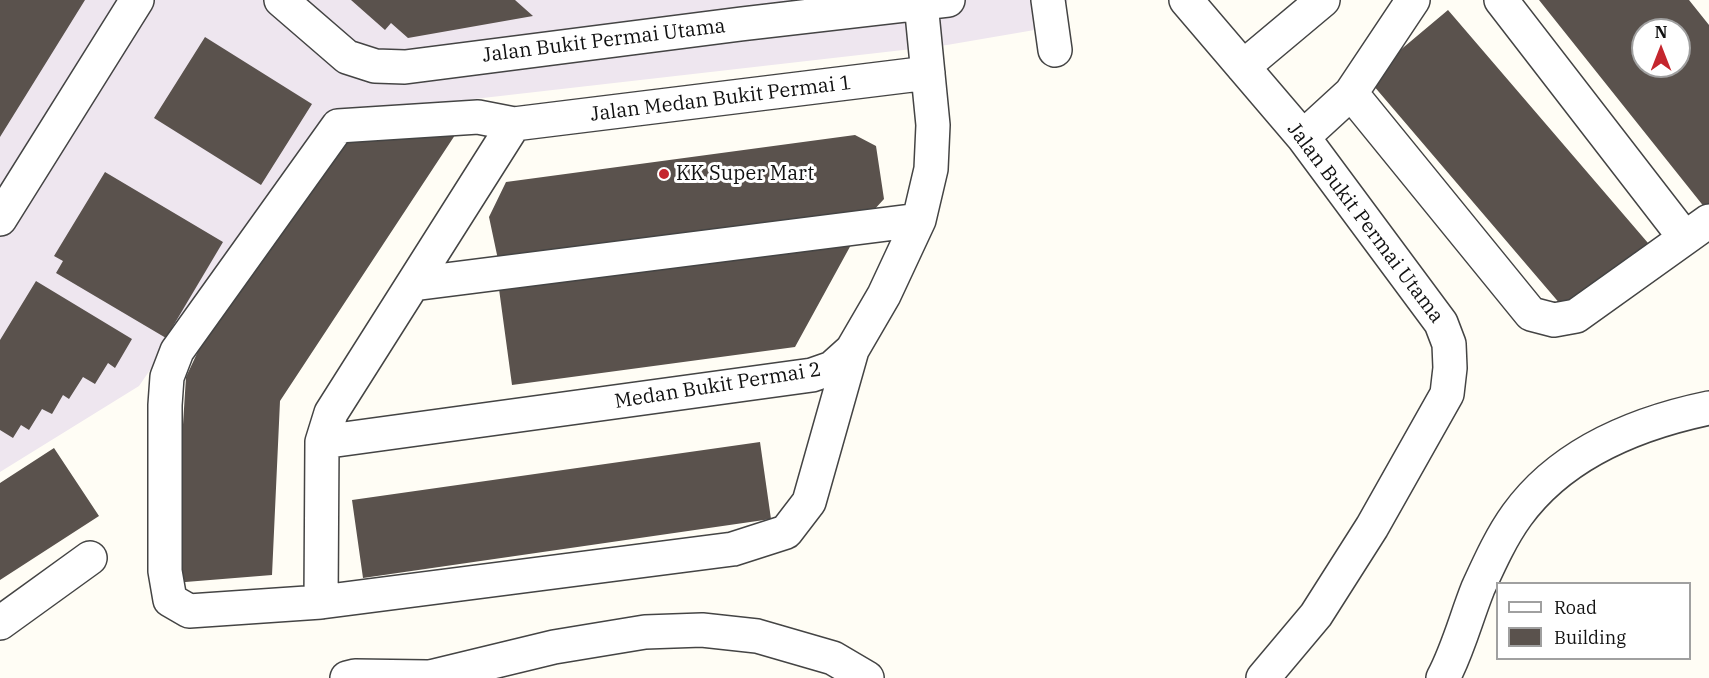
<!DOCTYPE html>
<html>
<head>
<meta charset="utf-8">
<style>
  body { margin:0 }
  #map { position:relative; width:1709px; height:678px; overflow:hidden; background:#fffdf5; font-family:"IBM Plex Serif",serif }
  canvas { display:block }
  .legend { position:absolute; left:1496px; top:582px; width:195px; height:78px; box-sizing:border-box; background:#fff; border:2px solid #a0a0a0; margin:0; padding:8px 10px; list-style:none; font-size:18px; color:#111 }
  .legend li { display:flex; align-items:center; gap:12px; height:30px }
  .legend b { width:30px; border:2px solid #a0a0a0 }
  .north { position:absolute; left:1631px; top:18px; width:60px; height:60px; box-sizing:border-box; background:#fff; border:2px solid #a0a0a0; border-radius:50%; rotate:0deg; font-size:16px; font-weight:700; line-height:24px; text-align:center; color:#111 }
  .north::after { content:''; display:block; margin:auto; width:21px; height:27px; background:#c4262e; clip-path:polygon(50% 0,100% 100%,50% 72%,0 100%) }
</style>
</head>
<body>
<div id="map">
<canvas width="1709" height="678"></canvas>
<ul class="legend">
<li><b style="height:8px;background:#fff"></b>Road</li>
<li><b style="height:16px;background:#5a524d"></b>Building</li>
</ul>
<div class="north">N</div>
</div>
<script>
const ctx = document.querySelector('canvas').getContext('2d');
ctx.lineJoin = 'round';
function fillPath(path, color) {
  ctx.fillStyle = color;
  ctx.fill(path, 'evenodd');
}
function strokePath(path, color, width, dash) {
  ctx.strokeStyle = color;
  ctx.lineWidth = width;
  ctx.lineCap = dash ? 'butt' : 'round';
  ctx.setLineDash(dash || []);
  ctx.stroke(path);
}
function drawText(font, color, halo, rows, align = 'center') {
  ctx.font = font + ' "IBM Plex Serif",serif';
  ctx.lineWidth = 6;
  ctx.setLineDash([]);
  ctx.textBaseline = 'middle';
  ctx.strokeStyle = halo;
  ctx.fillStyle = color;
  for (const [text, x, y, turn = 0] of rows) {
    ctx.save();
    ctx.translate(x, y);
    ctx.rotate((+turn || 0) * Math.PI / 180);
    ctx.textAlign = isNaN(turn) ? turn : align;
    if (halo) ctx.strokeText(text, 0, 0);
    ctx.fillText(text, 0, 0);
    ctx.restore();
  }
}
fillPath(new Path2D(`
  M 0,0 L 1068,0 L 1052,27 L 947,45 L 325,116 L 139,386 L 0,472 Z`), '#eee6ef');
fillPath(new Path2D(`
  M 0,0 L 85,0 L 0,137 Z
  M 351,0 L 515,0 L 533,16 L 408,38 L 391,23 L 385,30 Z
  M 1539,0 L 1689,0 L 1709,25 L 1709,205 L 1705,208 ZM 1643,30 L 1679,30 L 1679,66 L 1643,66 Z
  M 1448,10 L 1648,243 L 1567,312 L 1367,78 Z
  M 205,37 L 312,104 L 261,185 L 154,118 Z
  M 459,129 L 280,401 L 272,575 L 173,583 L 186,377 L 208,330 L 340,134 Z
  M 855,135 L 876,146 L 884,199 L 863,222 L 500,269 L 489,217 L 506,182 Z
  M 105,172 L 223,242 L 166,338 L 56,273 L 63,261 L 54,256 Z
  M 852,243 L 795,347 L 512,385 L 499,289 Z
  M 36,281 L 132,339 L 115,368 L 108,363 L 95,384 L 83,377 L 69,399 L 63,395 L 52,414 L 42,409 L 29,430 L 21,425 L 13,438 L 0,430 L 0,340 Z
  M 760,442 L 771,519 L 363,578 L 352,500 Z
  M 54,448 L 99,516 L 0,580 L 0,483 Z`), '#5a524d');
const minor = new Path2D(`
  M 281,0 L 347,57 L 375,66 L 405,67 L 741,24 L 948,0
  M 1048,0 L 1055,50
  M 1186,0 L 1303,137 L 1441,323 L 1449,344 L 1450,368 L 1447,394 L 1372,527 L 1316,615 L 1263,678
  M 1501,0 L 1685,238
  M 1243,67 L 1323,0
  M 1351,93 L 1531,314 L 1554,320 L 1576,316 L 1709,221
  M 1303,137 L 1351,93 L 1413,0
  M 0,219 L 137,0
  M 413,284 L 919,220
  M 852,350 L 809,502 L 786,532 L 733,549 L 321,602 L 189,611 L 170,600 L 165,571 L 165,405 L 167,377 L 177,351 L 338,126 L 478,117 L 514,124 L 928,73
  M 322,442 L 812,375 L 832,368 L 852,350 L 884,295 L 919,220 L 931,169 L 933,125 L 921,3
  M 321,602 L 322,442 L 331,413 L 514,124
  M 0,623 L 90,558
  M 347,678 L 355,676 L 427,677
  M 426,678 L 554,647 L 645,632 L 702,630 L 757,636 L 833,658 L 867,678
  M 1443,678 C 1458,650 1466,618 1478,588 C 1489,564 1501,537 1517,515 C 1562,453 1637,423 1709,408`);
strokePath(minor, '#444', 36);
strokePath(minor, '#fff', 33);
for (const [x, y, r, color] of [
  [664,174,6,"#c4262e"]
]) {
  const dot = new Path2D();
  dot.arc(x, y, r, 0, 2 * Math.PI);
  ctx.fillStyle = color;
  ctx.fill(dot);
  strokePath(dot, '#fff', 2);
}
drawText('20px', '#111', '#fff', [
  ["Jalan Bukit Permai Utama",604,41,-7],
  ["Jalan Medan Bukit Permai 1",721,99,-7],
  ["Jalan Bukit Permai Utama",1365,223,53],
  ["Medan Bukit Permai 2",718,386,-9]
]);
drawText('20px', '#111', '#fff', [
  ["KK Super Mart",676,174]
], 'left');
</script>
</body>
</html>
